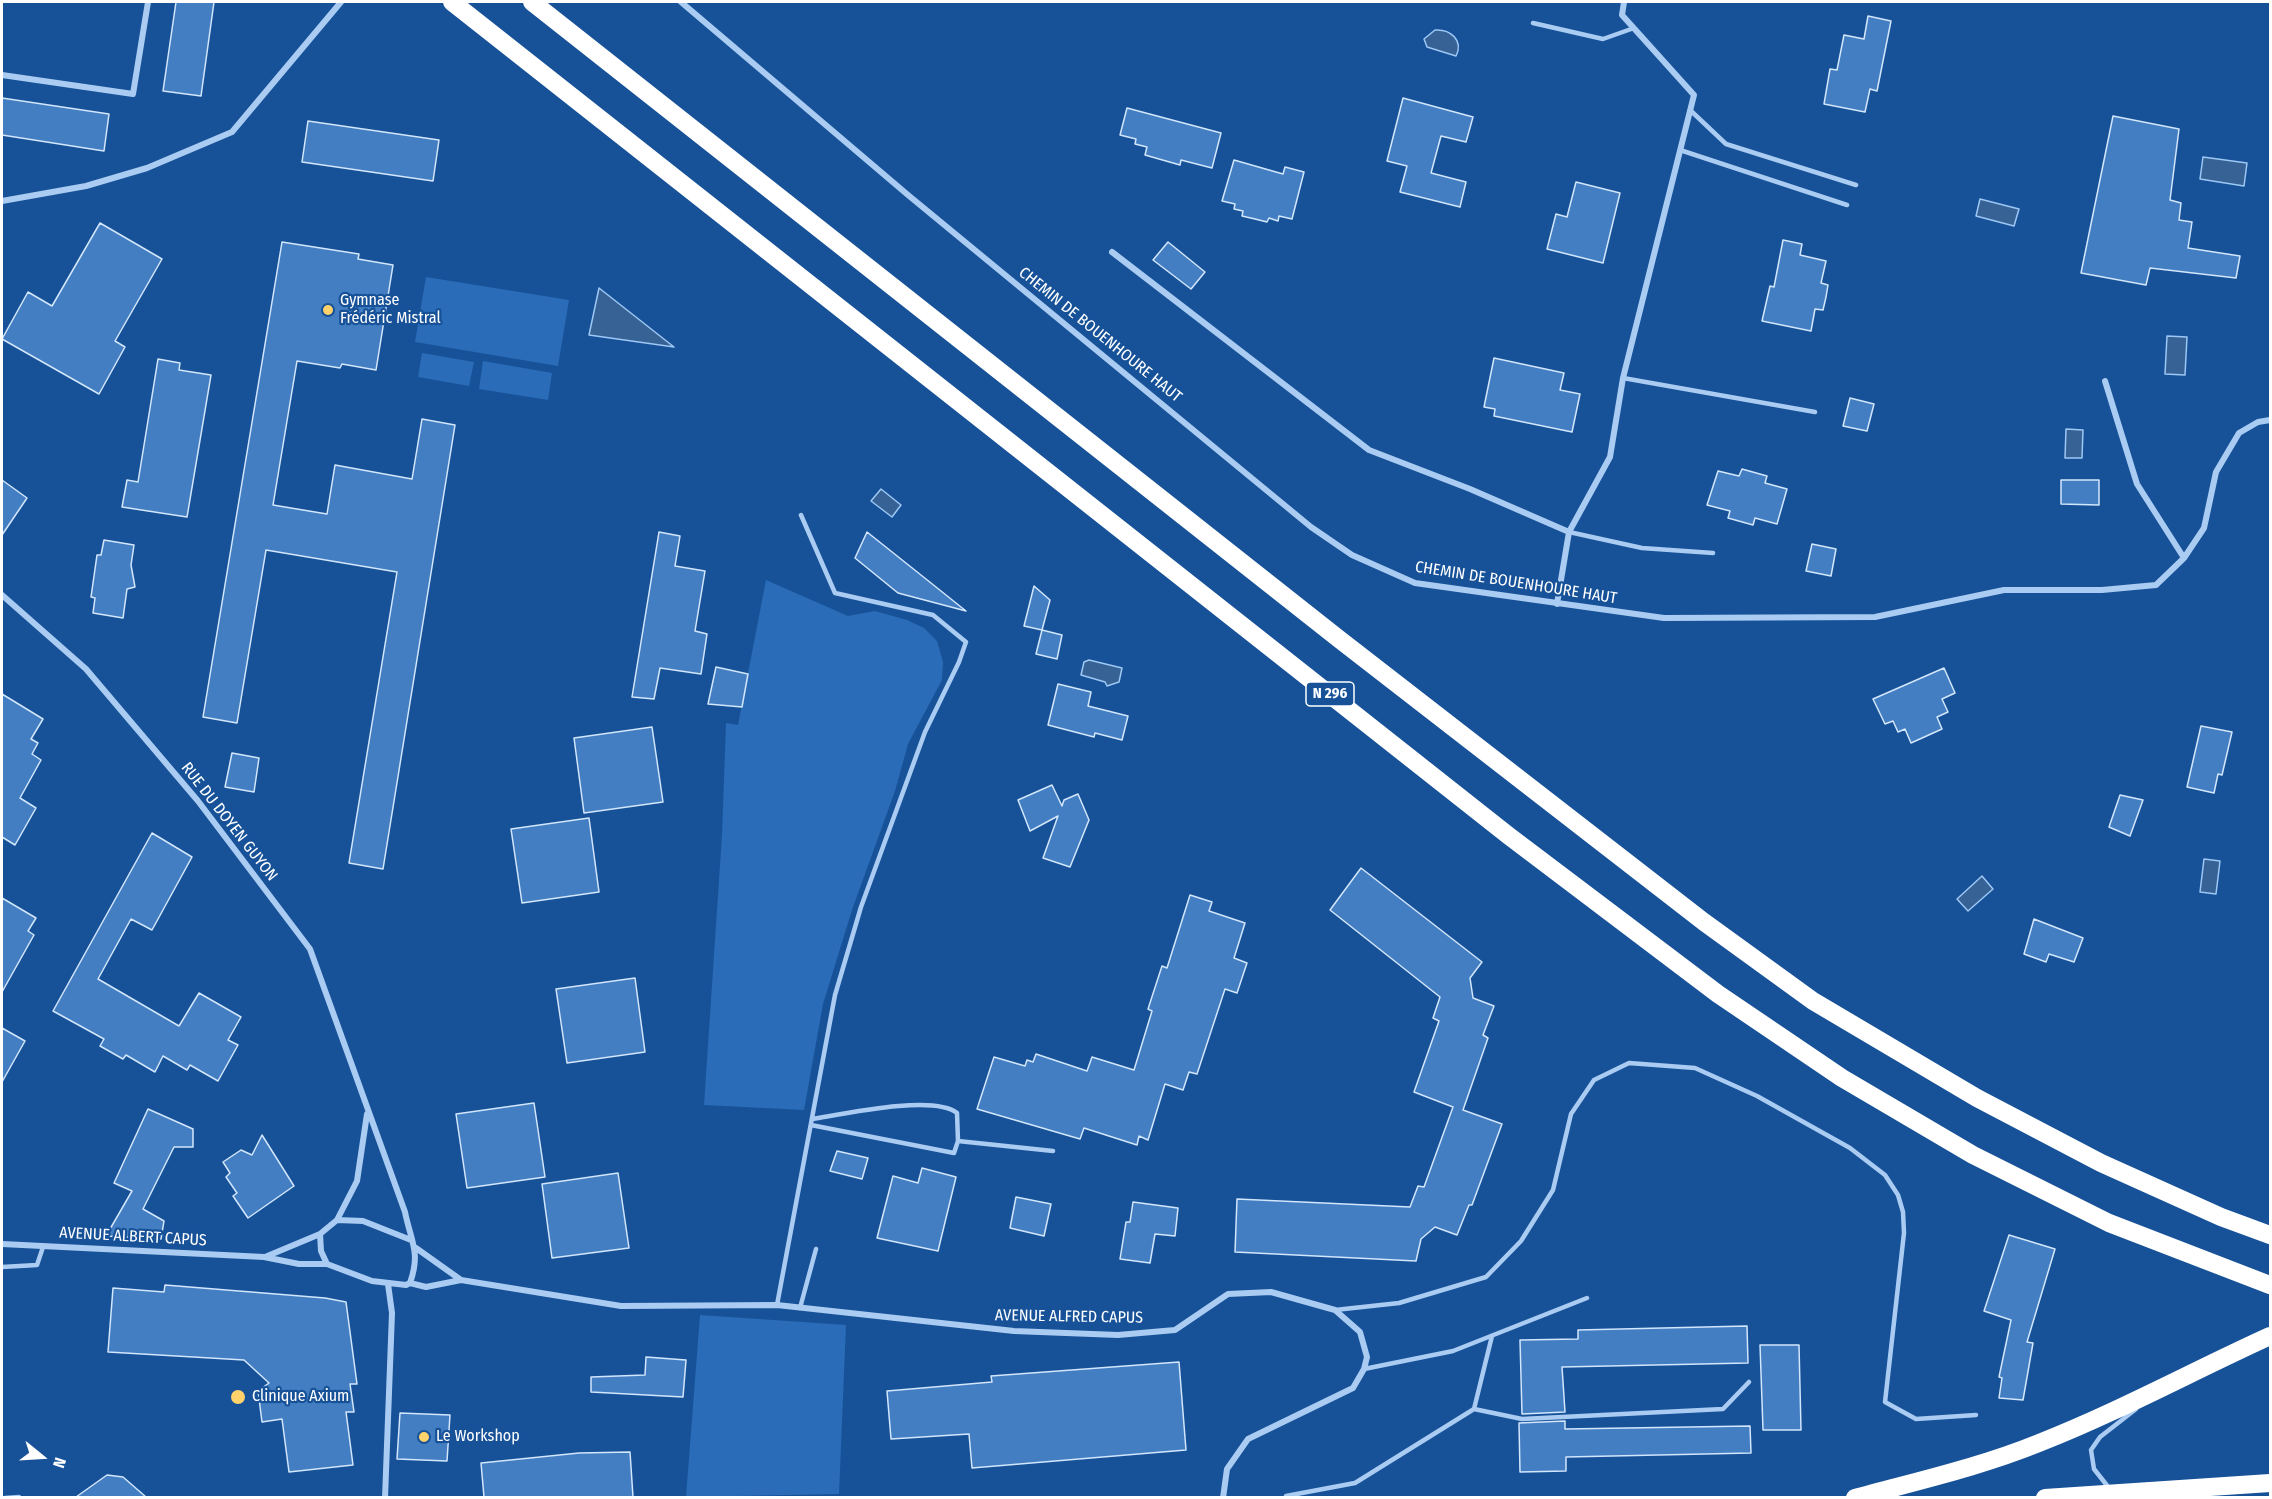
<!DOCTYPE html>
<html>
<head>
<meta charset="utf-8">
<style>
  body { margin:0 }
  #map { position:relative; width:2272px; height:1499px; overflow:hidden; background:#175299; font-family:"Fira Sans Condensed",sans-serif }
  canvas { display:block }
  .frame { position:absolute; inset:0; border:3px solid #fff; pointer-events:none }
  .north { position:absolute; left:12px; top:1427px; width:60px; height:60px; -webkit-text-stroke:4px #175299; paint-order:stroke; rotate:108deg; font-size:16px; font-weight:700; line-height:24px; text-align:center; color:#fff }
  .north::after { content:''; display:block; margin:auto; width:21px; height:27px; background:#fff; clip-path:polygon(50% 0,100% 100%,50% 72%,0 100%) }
</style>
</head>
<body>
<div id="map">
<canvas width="2272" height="1499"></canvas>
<div class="frame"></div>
<div class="north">N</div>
</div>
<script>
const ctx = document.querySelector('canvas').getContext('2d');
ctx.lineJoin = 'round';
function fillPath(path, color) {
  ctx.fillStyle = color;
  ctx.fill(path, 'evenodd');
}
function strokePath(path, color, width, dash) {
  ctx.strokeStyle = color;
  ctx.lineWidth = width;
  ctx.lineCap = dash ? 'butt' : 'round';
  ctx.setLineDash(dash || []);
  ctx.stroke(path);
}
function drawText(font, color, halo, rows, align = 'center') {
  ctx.font = font + ' "Fira Sans Condensed",sans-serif';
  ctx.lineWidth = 4.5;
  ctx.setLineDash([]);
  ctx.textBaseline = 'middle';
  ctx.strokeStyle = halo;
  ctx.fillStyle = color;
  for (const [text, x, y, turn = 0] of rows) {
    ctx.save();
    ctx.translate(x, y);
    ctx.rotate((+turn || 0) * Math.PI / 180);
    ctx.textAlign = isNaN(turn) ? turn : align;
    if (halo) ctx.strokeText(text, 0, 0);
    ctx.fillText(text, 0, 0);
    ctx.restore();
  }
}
fillPath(new Path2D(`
  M 426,277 L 569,300 L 558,366 L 415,342 Z
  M 422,353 L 474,362 L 469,386 L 418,377 Z
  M 483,361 L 552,373 L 548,400 L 479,389 Z
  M 766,580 L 848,616 L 875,611 L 907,620 L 924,628 L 937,641 L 943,662 L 942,680 L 908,744 L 895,791 L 852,910 L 823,1004 L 804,1110 L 704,1105 L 722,835 L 726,723 L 738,725 Z
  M 700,1315 L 846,1325 L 839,1494 L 686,1497 Z`), '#2a6cb7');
const water = new Path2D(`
  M 1435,30 C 1450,29 1464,40 1456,56 L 1427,47 L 1424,39 Z
  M 2203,157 L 2247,163 L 2244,186 L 2200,179 Z
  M 1980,199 L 2019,209 L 2014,226 L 1976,216 Z
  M 599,288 L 674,347 L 589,335 Z
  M 2167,336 L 2187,337 L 2185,375 L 2165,374 Z
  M 2066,429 L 2083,430 L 2082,458 L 2065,458 Z
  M 881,489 L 901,505 L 892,517 L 871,501 Z
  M 1089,660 L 1122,668 L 1119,682 L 1107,686 L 1105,682 L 1081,675 L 1084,662 Z
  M 2204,859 L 2220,861 L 2216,894 L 2200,892 Z
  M 1982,876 L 1993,889 L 1968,911 L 1957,899 Z`);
fillPath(water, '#376295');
strokePath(water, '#9dc7f4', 1.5);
const building = new Path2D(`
  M 176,2 L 214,2 L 201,96 L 163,91 Z
  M 1868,16 L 1891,21 L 1877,91 L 1870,89 L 1865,112 L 1824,104 L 1830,69 L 1837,70 L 1844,35 L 1864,39 Z
  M 2,98 L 109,114 L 104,151 L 2,135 Z
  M 1403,98 L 1473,117 L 1466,142 L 1441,136 L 1431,173 L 1466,182 L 1460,207 L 1400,192 L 1407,166 L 1387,161 Z
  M 1127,108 L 1221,133 L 1212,168 L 1181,160 L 1180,165 L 1145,155 L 1147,147 L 1135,144 L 1136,139 L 1120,135 Z
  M 2113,116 L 2179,129 L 2170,200 L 2181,203 L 2179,220 L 2192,222 L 2188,248 L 2240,256 L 2236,278 L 2150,268 L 2146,285 L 2081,273 Z
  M 308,121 L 439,140 L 433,181 L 302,162 Z
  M 1234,160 L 1283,174 L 1285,167 L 1304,172 L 1292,219 L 1279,216 L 1278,221 L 1269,218 L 1267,222 L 1255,219 L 1242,216 L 1243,211 L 1234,209 L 1235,204 L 1222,201 Z
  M 1576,182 L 1620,193 L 1603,263 L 1547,249 L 1556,214 L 1567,217 Z
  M 100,223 L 162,259 L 115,341 L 125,347 L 99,394 L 2,339 L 28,292 L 52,306 Z
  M 1783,240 L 1802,244 L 1800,255 L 1826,261 L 1821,283 L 1828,285 L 1826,297 L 1823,310 L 1815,309 L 1811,331 L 1762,321 L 1770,286 L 1774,287 Z
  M 282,242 L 359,254 L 358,259 L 393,265 L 376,370 L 342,364 L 340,368 L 297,361 L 273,505 L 327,514 L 335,465 L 412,479 L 422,419 L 455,425 L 383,869 L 349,863 L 397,572 L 266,550 L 237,723 L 203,717 Z
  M 1168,242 L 1205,272 L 1191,289 L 1153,260 Z
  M 1494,358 L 1564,373 L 1560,390 L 1580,394 L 1572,432 L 1494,416 L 1495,409 L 1484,407 Z
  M 158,359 L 180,363 L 179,370 L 211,375 L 187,517 L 122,507 L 127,480 L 138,482 Z
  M 1850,398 L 1874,404 L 1867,431 L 1843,426 Z
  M 1742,469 L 1767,476 L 1765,483 L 1787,489 L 1777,524 L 1755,518 L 1753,525 L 1728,518 L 1730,511 L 1707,505 L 1718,471 L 1739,476 Z
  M 2,480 L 27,498 L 2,535 Z
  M 2061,480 L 2099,480 L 2099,505 L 2061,504 Z
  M 659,532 L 680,536 L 675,566 L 705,571 L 695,631 L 707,634 L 701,674 L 660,668 L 654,699 L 632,697 Z
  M 867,532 L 931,583 L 966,611 L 898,593 L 855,558 Z
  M 104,540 L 134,545 L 131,565 L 135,587 L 127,589 L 123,618 L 93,613 L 95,598 L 91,597 L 97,555 L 101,555 Z
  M 1812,544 L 1836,549 L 1831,576 L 1806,571 Z
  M 1034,586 L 1050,600 L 1042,630 L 1024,626 Z
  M 1042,630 L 1062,635 L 1057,659 L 1036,654 Z
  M 716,667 L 748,674 L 742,707 L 708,704 Z
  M 1944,668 L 1955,693 L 1942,699 L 1948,712 L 1937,717 L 1942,729 L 1911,743 L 1905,729 L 1898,732 L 1893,721 L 1885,724 L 1873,699 Z
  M 1058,684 L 1091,692 L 1088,706 L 1128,716 L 1122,740 L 1095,733 L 1094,737 L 1048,725 Z
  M 2,694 L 43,719 L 31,739 L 38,743 L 32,754 L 41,760 L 20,798 L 36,808 L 15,845 L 2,837 Z
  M 2201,726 L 2232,732 L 2222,775 L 2218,774 L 2214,793 L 2187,787 Z
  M 652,727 L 663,802 L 584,813 L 574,738 Z
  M 232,753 L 259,758 L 254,792 L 225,787 Z
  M 1052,785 L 1062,806 L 1064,800 L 1078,794 L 1089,820 L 1070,867 L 1043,858 L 1058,816 L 1030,831 L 1018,800 Z
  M 2120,795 L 2143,800 L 2130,836 L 2109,827 Z
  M 589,818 L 599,892 L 522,903 L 511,829 Z
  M 152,833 L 192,857 L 152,930 L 131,919 L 98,979 L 179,1026 L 199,993 L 241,1017 L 228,1040 L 238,1045 L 218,1081 L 190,1065 L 187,1070 L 163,1056 L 155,1072 L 126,1055 L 123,1059 L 100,1046 L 104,1039 L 53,1011 Z
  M 1361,868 L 1482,962 L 1470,978 L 1473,998 L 1494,1006 L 1483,1035 L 1488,1038 L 1463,1110 L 1502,1124 L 1472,1205 L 1469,1205 L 1457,1235 L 1435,1227 L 1421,1239 L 1416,1261 L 1235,1252 L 1237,1199 L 1410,1207 L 1418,1186 L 1424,1187 L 1453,1107 L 1414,1092 L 1439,1021 L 1433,1018 L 1440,997 L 1330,910 Z
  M 1190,895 L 1212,902 L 1209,911 L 1245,923 L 1234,958 L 1247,963 L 1237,993 L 1225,989 L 1197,1074 L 1189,1072 L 1183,1090 L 1165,1084 L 1148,1140 L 1139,1136 L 1137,1145 L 1084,1128 L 1080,1139 L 977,1109 L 994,1057 L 1025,1066 L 1027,1060 L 1033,1062 L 1036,1054 L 1087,1071 L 1092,1057 L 1134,1070 L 1152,1011 L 1148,1009 L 1162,966 L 1167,968 Z
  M 2,898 L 36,918 L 28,931 L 34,935 L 2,992 Z
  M 2034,919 L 2083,938 L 2074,962 L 2049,954 L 2046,962 L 2024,954 Z
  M 635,978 L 645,1052 L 567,1063 L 556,989 Z
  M 2,1028 L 25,1041 L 2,1082 Z
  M 534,1103 L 545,1177 L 467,1188 L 456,1114 Z
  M 148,1109 L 193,1129 L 193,1147 L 174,1147 L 143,1209 L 164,1221 L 161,1239 L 106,1236 L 132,1191 L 114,1183 Z
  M 262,1135 L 294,1186 L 248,1218 L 233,1196 L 237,1193 L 226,1177 L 230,1173 L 223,1162 L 241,1150 L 252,1155 Z
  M 837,1151 L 868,1158 L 862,1179 L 830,1171 Z
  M 922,1168 L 956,1177 L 938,1251 L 877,1238 L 893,1176 L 918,1183 Z
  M 618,1173 L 629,1248 L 552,1258 L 542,1184 Z
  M 1016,1197 L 1051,1204 L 1044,1236 L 1010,1228 Z
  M 1133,1202 L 1178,1208 L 1175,1236 L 1155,1234 L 1150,1263 L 1120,1259 L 1126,1222 L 1130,1222 Z
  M 2009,1235 L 2055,1249 L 2027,1342 L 2033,1343 L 2023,1400 L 1999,1398 L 2002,1378 L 1999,1377 L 2011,1320 L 1984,1311 Z
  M 165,1285 L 325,1298 L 346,1302 L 357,1384 L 350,1384 L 354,1412 L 346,1412 L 353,1465 L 289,1472 L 282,1419 L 262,1422 L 258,1391 L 269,1383 L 244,1360 L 108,1352 L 113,1288 L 164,1292 Z
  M 1747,1326 L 1748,1363 L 1562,1367 L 1565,1412 L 1522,1414 L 1520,1340 L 1578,1339 L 1578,1330 Z
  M 1760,1345 L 1799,1345 L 1801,1430 L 1763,1430 Z
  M 646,1357 L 686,1360 L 683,1397 L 591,1392 L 591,1377 L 645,1375 Z
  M 1179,1362 L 1186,1450 L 972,1468 L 969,1434 L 891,1439 L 887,1391 L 992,1382 L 991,1376 Z
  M 400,1413 L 450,1415 L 447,1461 L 397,1459 Z
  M 1565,1421 L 1565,1429 L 1750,1426 L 1751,1453 L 1566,1457 L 1566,1471 L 1520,1472 L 1519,1423 Z
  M 630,1452 L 633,1497 L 484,1497 L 481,1463 L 579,1453 Z
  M 107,1475 L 123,1477 L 146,1497 L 76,1497 Z`);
fillPath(building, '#447ec2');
strokePath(building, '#d2e6fc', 1.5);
strokePath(new Path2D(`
  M 1533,23 L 1603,39 L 1634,28
  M 1690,110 L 1726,144 L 1856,185
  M 1680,150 L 1847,205
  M 1623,378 L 1815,412
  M 1569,532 L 1642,548 L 1713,553
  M 811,1125 L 954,1153 L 958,1141 L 957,1113 C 934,1094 843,1114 813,1119
  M 958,1141 L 1053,1151
  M 2,1267 L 37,1265 L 43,1247
  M 777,1305 L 835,995 L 861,907 L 925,732 L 959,662 L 966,642 L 933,615 L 835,593 L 801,515
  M 800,1308 L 816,1249
  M 1335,1310 L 1399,1303 L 1486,1277 L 1521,1241 L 1553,1190 L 1571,1114 L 1594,1080 L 1629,1063 L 1695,1068 L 1757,1096 L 1850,1148 L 1885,1175 L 1898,1195 L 1903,1212 L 1904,1233 L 1885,1402 L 1916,1419 L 1976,1415
  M 1364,1369 L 1453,1351 L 1587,1298
  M 1474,1409 L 1522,1419 L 1723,1409 L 1749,1382
  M 2109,1488 L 2094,1469 L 2091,1450 L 2100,1437 L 2136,1409
  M 1286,1496 L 1355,1483 L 1474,1409 L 1492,1336
  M 5,1498 L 19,1497`), '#abccf2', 4.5);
strokePath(new Path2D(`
  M 681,2 L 908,195 L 1311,527 L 1352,555 L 1415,583 L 1664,618 L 1875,617 L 2004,590 L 2102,590 L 2156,585 L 2184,558 L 2204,528 L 2216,472 L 2239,433 L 2258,422 L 2270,420
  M 2,75 L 133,94 L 148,2
  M 2,201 L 86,186 L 147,168 L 232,132 L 341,2
  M 1112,252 L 1369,450 L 1470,489 L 1569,532 L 1557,604
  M 2105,381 L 2137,484 L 2184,558
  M 1569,532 L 1610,457 L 1623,378 L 1694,95 L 1622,15 L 1624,2
  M 2,595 L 86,669 L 198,801 L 310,949 L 405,1212 C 411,1242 421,1252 410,1283 L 406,1285 L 372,1281 L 327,1264 L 321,1251 L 320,1234 L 337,1220 L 363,1221 L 411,1240
  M 337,1220 L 357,1181 L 367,1114
  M 2,1244 L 264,1257 L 299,1264 L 327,1264
  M 416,1248 L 461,1280
  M 265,1257 L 320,1234
  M 410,1283 L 426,1287 L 461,1280 L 621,1306 L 777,1305 L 1014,1331 L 1118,1335 L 1175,1330 L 1228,1294 L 1271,1292 L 1335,1310 L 1360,1332 L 1367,1357 L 1364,1369 L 1353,1388 L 1248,1439 L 1227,1469 L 1223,1498
  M 385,1498 L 392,1313 L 388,1284`), '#abccf2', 6);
strokePath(new Path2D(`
  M 452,2 L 1509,836 L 1718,994 L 1842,1078 L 1973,1155 L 2109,1223 L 2270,1285
  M 532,2 L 1339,639 L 1704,922 L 1813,1001 L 1977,1098 L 2101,1163 L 2221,1217 L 2270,1235
  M 1855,1498 C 1917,1481 1980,1467 2039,1443 C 2118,1412 2193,1371 2270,1336
  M 2045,1498 L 2270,1483`), '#fff', 18);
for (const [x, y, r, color] of [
  [328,310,6,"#ffd26c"],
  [238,1397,8,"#ffd26c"],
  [424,1437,6,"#ffd26c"]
]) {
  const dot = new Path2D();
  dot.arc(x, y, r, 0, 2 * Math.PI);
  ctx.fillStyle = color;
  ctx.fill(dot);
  strokePath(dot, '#175299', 2);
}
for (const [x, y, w] of [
  [1330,694,48]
]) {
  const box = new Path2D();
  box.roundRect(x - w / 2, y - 12, w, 24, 4.5);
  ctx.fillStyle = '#175299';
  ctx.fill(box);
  strokePath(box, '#fff', 1.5);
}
drawText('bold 15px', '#fff', null, [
  ["N 296",1330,694]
]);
drawText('16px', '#fff', '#175299', [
  ["Gymnase",340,301],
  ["Frédéric Mistral",340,319],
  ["Clinique Axium",252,1397],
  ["Le Workshop",436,1437]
], 'left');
drawText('16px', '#fff', '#175299', [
  ["CHEMIN DE BOUENHOURE HAUT",1100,335,39],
  ["CHEMIN DE BOUENHOURE HAUT",1516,583,9],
  ["RUE DU DOYEN GUYON",229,822,52],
  ["AVENUE ALBERT CAPUS",133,1237,3],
  ["AVENUE ALFRED CAPUS",1069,1317,1]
]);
</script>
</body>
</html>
